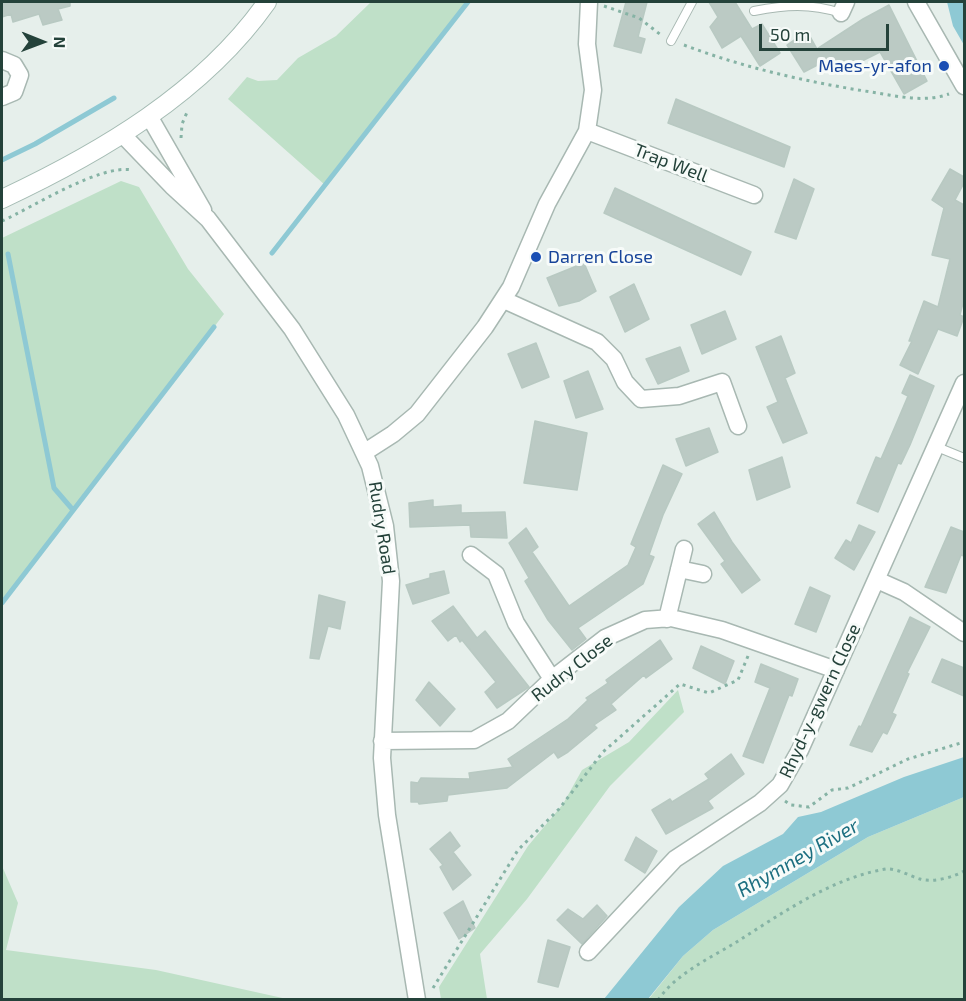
<!DOCTYPE html>
<html>
<head>
<meta charset="utf-8">
<style>
  body { margin:0 }
  #map { position:relative; width:966px; height:1001px; overflow:hidden; background:#e6efeb; font-family:"Exo 2",sans-serif }
  canvas { display:block }
  .frame { position:absolute; inset:0; border:3px solid #24423a; pointer-events:none }
  .north { position:absolute; left:12px; top:12px; width:60px; height:60px; -webkit-text-stroke:4px #f7fbf9; paint-order:stroke; rotate:91deg; font-size:16px; font-weight:700; line-height:24px; text-align:center; color:#24423a }
  .north::after { content:''; display:block; margin:auto; width:21px; height:27px; background:#24423a; clip-path:polygon(50% 0,100% 100%,50% 72%,0 100%) }
  .scale { position:absolute; left:759px; top:24px; width:130px; height:27px; box-sizing:border-box; border:3px solid #24423a; border-top:0; padding-left:8px; font-size:18px; line-height:21px; white-space:nowrap; color:#24423a; -webkit-text-stroke:4px #f7fbf9; paint-order:stroke }
</style>
</head>
<body>
<div id="map">
<canvas width="966" height="1001"></canvas>
<div class="frame"></div>
<div class="north">N</div>
<div class="scale">50 m</div>
</div>
<script>
const ctx = document.querySelector('canvas').getContext('2d');
ctx.lineJoin = 'round';
function fillPath(path, color) {
  ctx.fillStyle = color;
  ctx.fill(path, 'evenodd');
}
function strokePath(path, color, width, dash) {
  ctx.strokeStyle = color;
  ctx.lineWidth = width;
  ctx.lineCap = dash ? 'butt' : 'round';
  ctx.setLineDash(dash || []);
  ctx.stroke(path);
}
function drawText(font, color, halo, rows, align = 'center') {
  ctx.font = font + ' "Exo 2",sans-serif';
  ctx.lineWidth = 6;
  ctx.setLineDash([]);
  ctx.textBaseline = 'middle';
  ctx.strokeStyle = halo;
  ctx.fillStyle = color;
  for (const [text, x, y, turn = 0] of rows) {
    ctx.save();
    ctx.translate(x, y);
    ctx.rotate((+turn || 0) * Math.PI / 180);
    ctx.textAlign = isNaN(turn) ? turn : align;
    if (halo) ctx.strokeText(text, 0, 0);
    ctx.fillText(text, 0, 0);
    ctx.restore();
  }
}
fillPath(new Path2D(`
  M 371,2 L 468,2 L 325,185 L 228,99 L 247,77 L 258,81 L 277,80 L 298,58 L 336,36 Z
  M 121,181 L 139,187 L 188,269 L 224,314 L 2,603 L 2,238 Z
  M 678,690 L 684,712 L 610,786 L 527,899 L 480,954 L 487,999 L 441,999 L 439,987 L 528,846 L 563,804 L 582,770 L 629,742 Z
  M 964,797 L 964,999 L 648,1000 L 683,956 L 713,930 L 868,837 Z
  M 2,866 L 18,903 L 6,950 L 156,970 L 287,999 L 2,999 Z`), '#bfe0c8');
fillPath(new Path2D(`
  M 947,2 L 964,2 L 964,45 L 953,26 Z
  M 964,757 L 964,797 L 868,837 L 713,930 L 683,956 L 648,999 L 604,999 L 679,907 L 723,866 L 783,834 L 798,817 L 821,812 L 904,777 Z`), '#8ec9d4');
strokePath(new Path2D(`
  M 2,160 L 35,144 L 114,98
  M 272,253 L 468,2
  M 8,254 L 54,488 L 73,510
  M 2,603 L 214,327`), '#8ec9d4', 5);
const building = new Path2D(`
  M 2,2 L 70,2 L 70,6 L 58,9 L 62,20 L 43,25 L 39,14 L 13,22 L 11,14 L 2,17 Z
  M 626,2 L 647,2 L 638,37 L 645,39 L 641,53 L 614,46 Z
  M 709,2 L 735,2 L 752,29 L 762,24 L 780,53 L 760,66 L 741,36 L 722,48 L 710,27 L 718,17 Z
  M 889,5 L 927,81 L 904,94 L 880,52 L 836,74 L 829,59 L 804,72 L 787,45 L 807,31 L 817,49 L 863,19 Z
  M 676,99 L 790,147 L 784,167 L 668,123 Z
  M 950,169 L 964,177 L 964,183 L 955,200 L 964,205 L 962,223 L 964,223 L 964,299 L 960,315 L 964,317 L 957,336 L 938,329 L 918,374 L 900,365 L 912,341 L 909,341 L 924,301 L 938,307 L 950,259 L 932,255 L 944,208 L 932,200 Z
  M 794,179 L 814,189 L 796,239 L 775,232 Z
  M 615,188 L 751,252 L 741,275 L 604,213 Z
  M 584,263 L 596,291 L 579,301 L 559,306 L 547,278 Z
  M 634,284 L 649,319 L 625,332 L 610,297 Z
  M 725,311 L 736,339 L 702,354 L 691,325 Z
  M 781,336 L 795,373 L 785,378 L 807,433 L 783,443 L 767,407 L 778,402 L 756,347 Z
  M 536,343 L 549,377 L 522,388 L 508,354 Z
  M 680,347 L 689,371 L 658,384 L 646,359 Z
  M 588,371 L 603,409 L 576,418 L 564,381 Z
  M 910,375 L 934,386 L 910,445 L 901,464 L 898,463 L 878,512 L 857,503 L 876,457 L 881,459 L 894,429 L 908,396 L 902,393 Z
  M 535,421 L 587,433 L 577,490 L 524,483 Z
  M 709,428 L 718,452 L 686,466 L 676,439 Z
  M 782,457 L 790,487 L 757,500 L 749,470 Z
  M 663,465 L 682,474 L 663,515 L 649,555 L 654,557 L 643,584 L 578,628 L 586,639 L 572,650 L 548,620 L 525,581 L 529,578 L 509,543 L 526,528 L 538,547 L 532,552 L 569,606 L 628,565 L 636,547 L 631,544 Z
  M 433,500 L 433,507 L 461,505 L 461,513 L 505,512 L 507,538 L 471,537 L 470,525 L 410,527 L 409,503 Z
  M 714,512 L 732,542 L 760,580 L 742,593 L 721,564 L 725,561 L 698,524 Z
  M 859,525 L 875,532 L 854,570 L 835,558 L 846,540 L 851,543 Z
  M 951,527 L 964,532 L 964,556 L 961,555 L 946,593 L 925,587 Z
  M 444,571 L 449,593 L 413,604 L 406,585 L 430,578 L 430,574 Z
  M 810,587 L 830,596 L 816,632 L 795,624 Z
  M 319,595 L 345,602 L 340,629 L 328,626 L 319,659 L 310,658 Z
  M 453,606 L 477,638 L 485,631 L 529,687 L 497,708 L 485,692 L 496,682 L 462,640 L 460,642 L 456,635 L 448,641 L 432,621 Z
  M 910,617 L 930,627 L 907,673 L 909,674 L 892,713 L 896,715 L 887,734 L 883,732 L 872,752 L 850,745 L 859,726 L 861,727 Z
  M 660,640 L 672,659 L 646,678 L 644,675 L 611,704 L 616,710 L 594,725 L 597,728 L 568,752 L 558,758 L 554,752 L 507,788 L 448,795 L 447,801 L 419,804 L 418,802 L 411,802 L 411,782 L 418,783 L 421,778 L 470,779 L 469,773 L 513,767 L 508,759 L 568,719 L 588,700 L 586,698 L 608,683 L 606,680 Z
  M 701,646 L 734,661 L 725,684 L 693,668 Z
  M 942,659 L 964,668 L 964,696 L 932,682 Z
  M 761,664 L 798,679 L 792,696 L 789,695 L 763,763 L 743,756 L 770,688 L 755,682 Z
  M 429,682 L 455,709 L 440,726 L 416,700 Z
  M 731,754 L 744,774 L 708,801 L 713,808 L 666,834 L 652,810 L 670,799 L 672,802 L 709,779 L 705,774 Z
  M 450,832 L 460,846 L 453,852 L 471,875 L 453,890 L 440,867 L 443,865 L 430,849 Z
  M 636,837 L 657,851 L 645,873 L 625,860 Z
  M 463,901 L 475,928 L 459,939 L 444,913 Z
  M 597,905 L 607,916 L 582,944 L 557,920 L 568,909 L 583,919 Z
  M 548,940 L 570,947 L 558,987 L 538,982 Z`);
fillPath(building, '#bbcac4');
strokePath(building, '#b8c9c2', 1.5);
const lane = new Path2D(`
  M 754,11 C 785,5 810,3 841,13
  M 671,41 L 692,2
  M 937,447 L 964,458`);
const street = new Path2D(`
  M 916,2 L 964,86
  M 841,13 L 846,2
  M 2,60 L 14,65 L 20,75 L 14,92 L 2,97
  M 149,116 L 203,210
  M 587,131 L 754,195
  M 122,134 L 172,186 L 208,219 L 292,329 L 346,415 L 370,466 L 385,526 L 391,581 L 382,758 L 387,815 L 417,1000
  M 504,300 L 597,342 L 614,359 L 625,382 L 641,399 L 679,396 L 722,382 L 738,426
  M 365,452 L 393,434 L 417,414 L 485,327 L 511,287 L 547,204 L 587,131 L 593,90 L 587,44 L 589,2
  M 471,555 L 496,574 L 516,623 L 552,679
  M 679,569 L 703,574
  M 877,580 L 904,592 L 964,633
  M 667,619 L 684,549
  M 382,741 L 474,740 L 508,721 L 552,679 L 605,638 L 645,620 L 671,618 L 722,630 L 836,670
  M 588,952 L 675,859 L 760,803 L 780,785 L 800,750 L 964,383`);
const secondary = new Path2D(`
  M 2,199 C 100,153 203,93 267,2`);
strokePath(lane, '#a8b8b2', 10);
strokePath(street, '#a8b8b2', 19);
strokePath(secondary, '#a4bbb3', 20);
strokePath(new Path2D(`
  M 604,6 L 639,18 L 661,35
  M 684,45 C 745,68 807,82 871,92 C 897,96 924,103 949,94
  M 181,138 L 182,124 L 188,110
  M 2,221 C 33,207 100,164 132,170
  M 785,801 L 791,805 L 809,807 L 832,790 L 848,788 L 908,759 L 964,742
  M 433,988 L 518,850 L 559,809 L 603,752 L 680,684 L 709,693 L 738,680 L 748,656
  M 658,1000 C 676,974 708,959 735,943 C 781,914 831,878 886,869 C 897,868 909,876 920,879 C 933,883 954,877 964,871`), '#86b3a5', 3, [3, 4.5]);
strokePath(lane, '#fff', 8);
strokePath(street, '#fff', 16);
strokePath(secondary, '#fff', 18);
for (const [x, y, r, color] of [
  [944,66,6,"#1a4fb4"],
  [536,257,6,"#1a4fb4"]
]) {
  const dot = new Path2D();
  dot.arc(x, y, r, 0, 2 * Math.PI);
  ctx.fillStyle = color;
  ctx.fill(dot);
  strokePath(dot, '#f7fbf9', 2);
}
drawText('18px', '#164399', '#f7fbf9', [
  ["Maes-yr-afon",932,66],
  ["Darren Close",548,257,"left"]
], 'right');
drawText('18px', '#24423a', '#f7fbf9', [
  ["Trap Well",671,163,21],
  ["Rudry Road",382,528,81],
  ["Rudry Close",572,668,-38],
  ["Rhyd-y-gwern Close",820,701,-65]
]);
drawText('italic 20px', '#1c6f80', '#f7fbf9', [
  ["Rhymney River",798,858,-30]
]);
</script>
</body>
</html>
